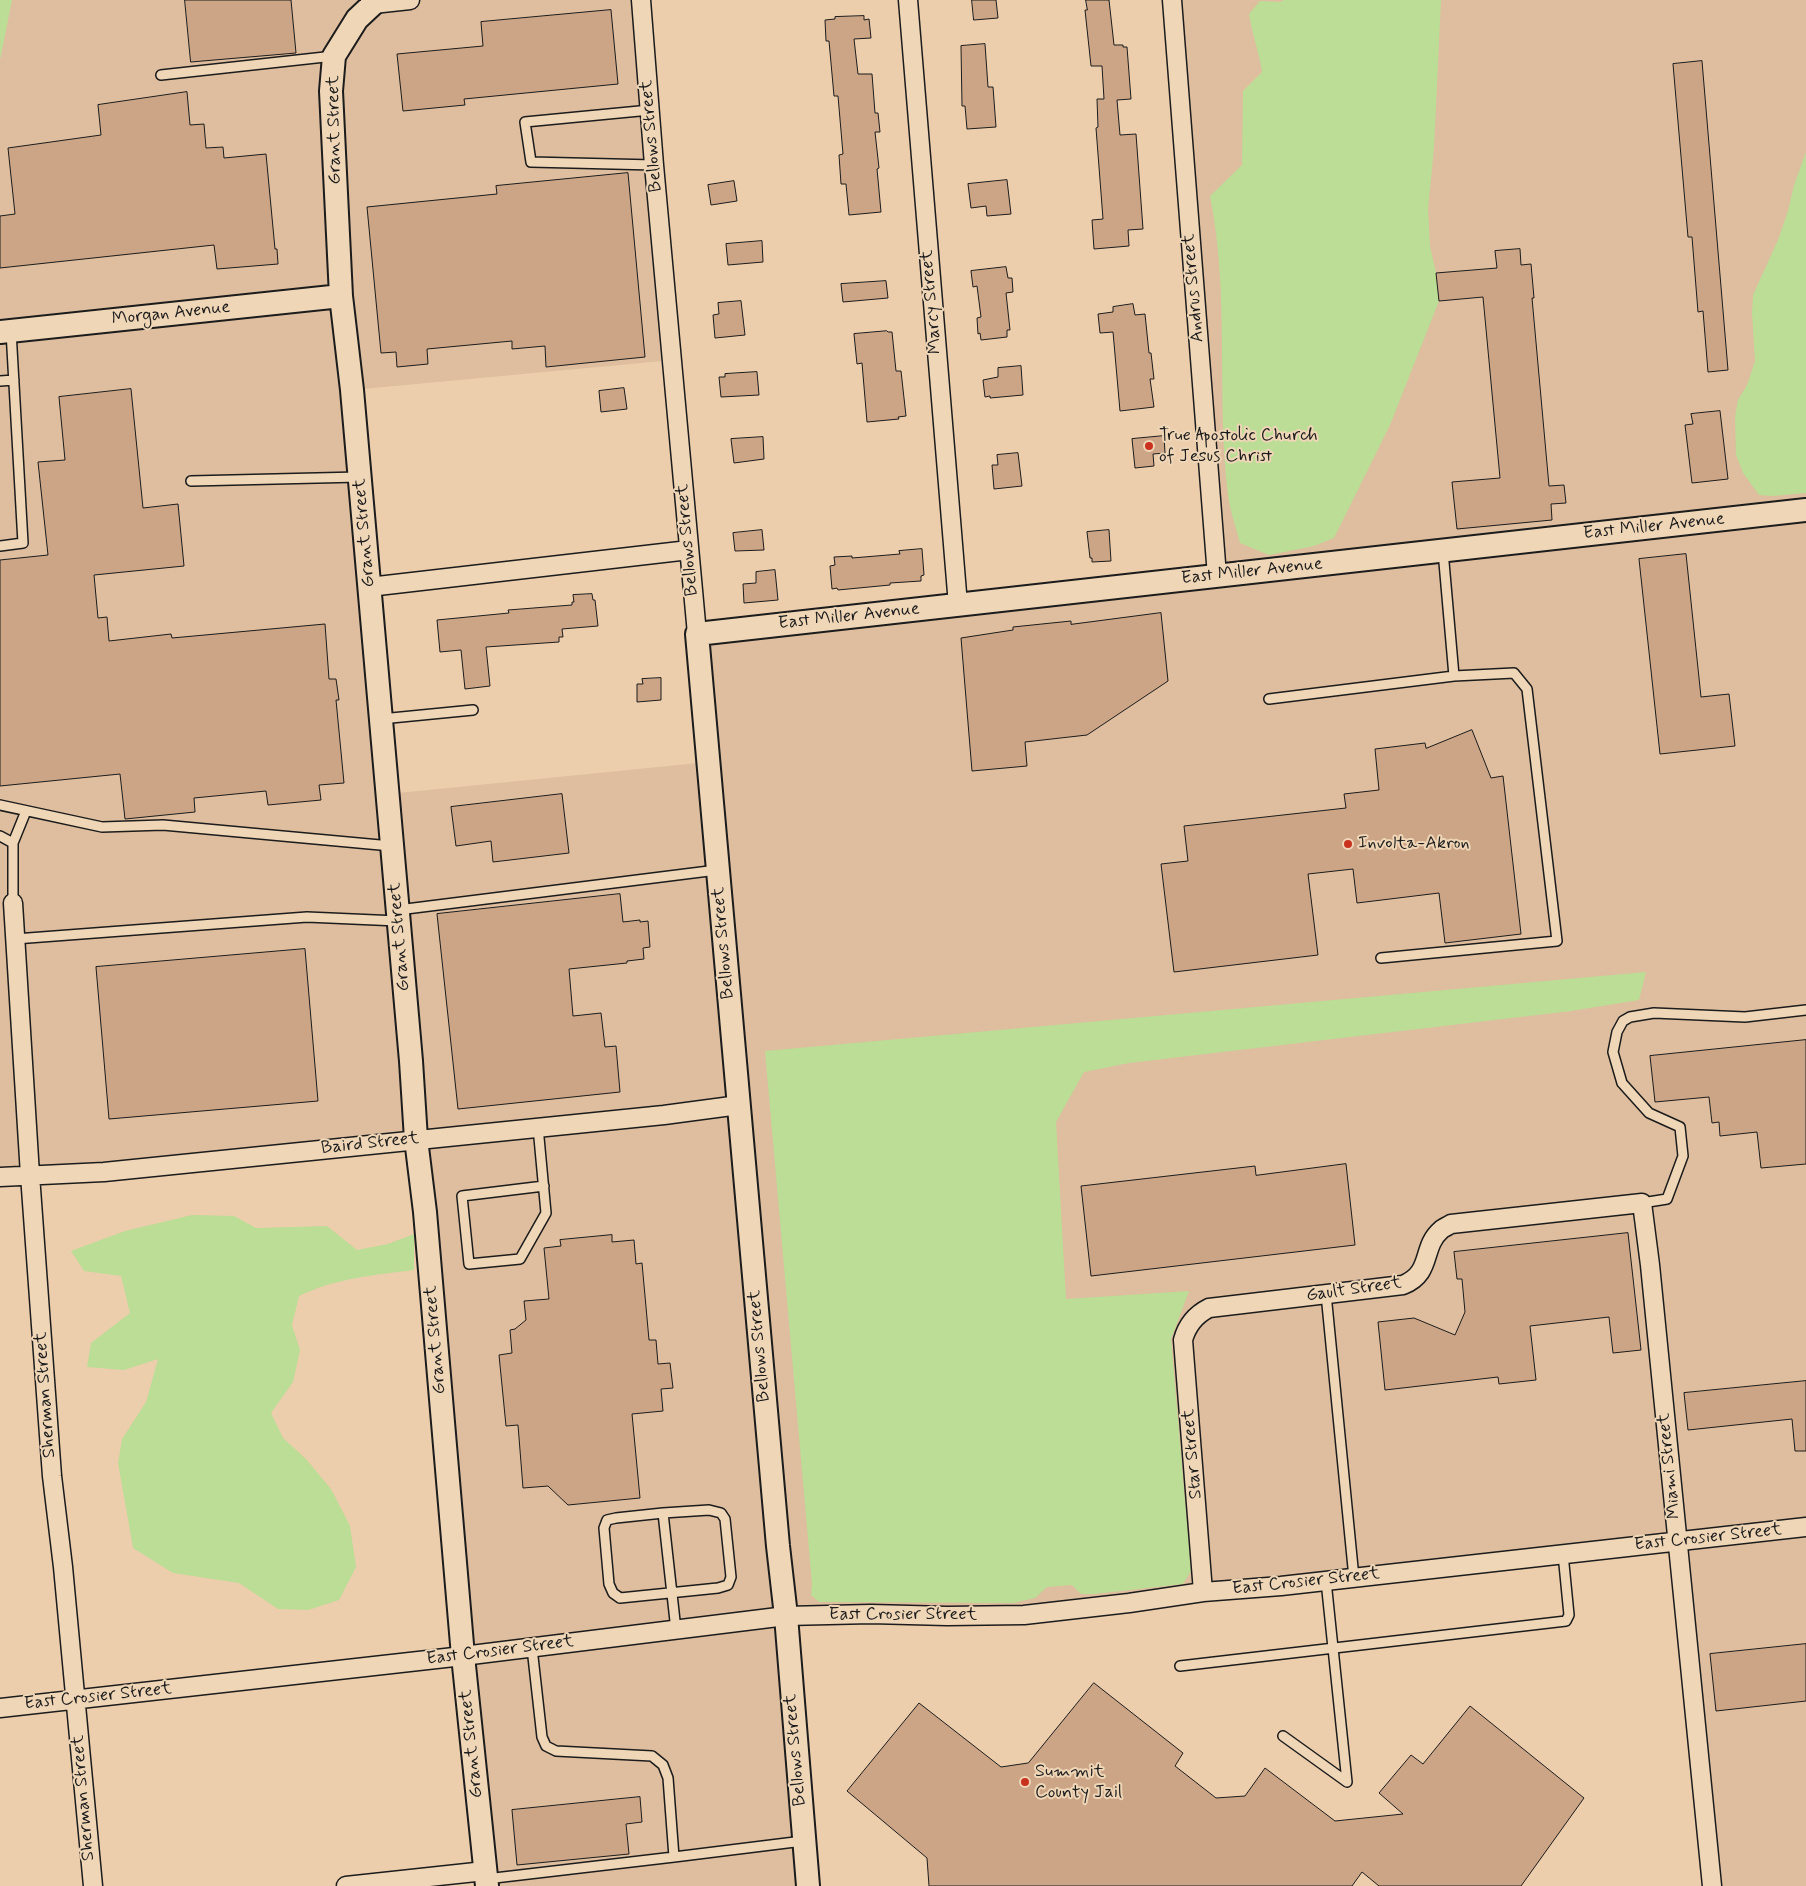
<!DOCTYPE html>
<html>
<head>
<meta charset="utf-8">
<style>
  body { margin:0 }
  canvas { display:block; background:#eccdac }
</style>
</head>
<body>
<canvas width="1806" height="1886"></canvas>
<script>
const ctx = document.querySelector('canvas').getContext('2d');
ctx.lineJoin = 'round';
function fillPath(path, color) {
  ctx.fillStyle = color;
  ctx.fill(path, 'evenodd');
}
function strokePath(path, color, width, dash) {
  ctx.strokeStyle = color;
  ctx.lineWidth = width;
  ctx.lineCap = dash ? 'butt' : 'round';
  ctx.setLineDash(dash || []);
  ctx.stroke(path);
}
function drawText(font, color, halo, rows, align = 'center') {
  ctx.font = font + ' Mynerve,sans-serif';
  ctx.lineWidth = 4;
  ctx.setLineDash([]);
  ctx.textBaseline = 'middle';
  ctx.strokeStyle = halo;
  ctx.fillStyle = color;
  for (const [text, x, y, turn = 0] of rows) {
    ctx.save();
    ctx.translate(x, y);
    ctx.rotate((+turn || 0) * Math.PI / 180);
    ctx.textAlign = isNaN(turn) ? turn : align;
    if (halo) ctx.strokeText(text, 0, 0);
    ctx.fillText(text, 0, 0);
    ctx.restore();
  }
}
fillPath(new Path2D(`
  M 0,0 L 641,0 L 673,360 L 352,390 L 388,794 L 708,762 L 697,634 L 1217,576 L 1172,0 L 1806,0 L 1806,1886 L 1712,1886 L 1677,1541 L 1129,1603 L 871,1614 L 463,1656 L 416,1139 L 0,1177 Z
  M 781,1622 L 806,1886 L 489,1886 L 466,1660 Z`), '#debe9e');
fillPath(new Path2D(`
  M 0,0 L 12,0 L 0,60 Z
  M 1284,0 L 1441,0 L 1434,148 L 1428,209 L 1430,246 L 1436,273 L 1439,301 L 1390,425 L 1334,538 L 1314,546 L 1269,555 L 1240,543 C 1236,527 1230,511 1228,495 C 1216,395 1230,295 1210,196 L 1242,165 L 1243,91 L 1262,72 C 1259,52 1252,34 1249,14 L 1260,1 L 1280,2 Z
  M 1806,152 L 1806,493 L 1773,496 L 1759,495 L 1743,473 L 1736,455 L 1735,417 L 1738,400 L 1747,385 L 1755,361 L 1752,313 L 1753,295 L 1778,240 L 1788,211 L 1794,185 Z
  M 1646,972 L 1639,1000 L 1571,1011 L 1129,1063 L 1084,1072 L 1056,1122 L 1066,1299 L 1189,1291 L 1171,1339 L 1191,1571 L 1183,1584 L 1094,1594 L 1081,1594 L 1072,1585 L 1047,1587 L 1035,1598 L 1013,1603 L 819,1602 L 811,1595 L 812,1584 L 765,1051 Z
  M 192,1215 L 234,1216 L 256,1228 L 327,1226 L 357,1250 L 388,1244 L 414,1234 L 414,1270 C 375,1275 336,1278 299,1296 L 292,1325 L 300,1350 L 293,1382 L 271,1413 L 283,1438 L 306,1459 L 331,1489 L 350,1526 L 356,1567 L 339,1600 L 308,1610 L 278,1609 L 239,1583 L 173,1573 L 133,1548 L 118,1463 L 122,1439 L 146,1402 L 158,1359 L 124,1370 L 87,1367 L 91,1343 L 130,1313 L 121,1276 L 84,1271 L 71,1251 L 125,1231 Z`), '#bbdd96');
const building = new Path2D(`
  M 185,0 L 291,0 L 296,53 L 191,62 Z
  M 972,0 L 996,0 L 998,18 L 974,20 Z
  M 1086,0 L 1109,0 L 1114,45 L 1123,45 L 1123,47 L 1127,47 L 1131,99 L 1117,100 L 1120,135 L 1136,134 L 1143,229 L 1128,230 L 1129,246 L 1094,249 L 1092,220 L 1103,219 L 1096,128 L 1098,127 L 1097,99 L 1104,99 L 1102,66 L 1091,66 L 1085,10 L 1087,10 Z
  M 611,10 L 618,84 L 464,99 L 465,105 L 403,111 L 397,54 L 483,46 L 481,22 Z
  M 864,16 L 864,20 L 869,19 L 871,38 L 854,39 L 858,74 L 872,74 L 875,113 L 878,113 L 880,132 L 875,132 L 879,168 L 877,169 L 881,212 L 849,215 L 846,184 L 841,184 L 839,155 L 843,154 L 838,96 L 834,96 L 829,41 L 826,41 L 825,20 L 835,19 L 835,17 Z
  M 985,44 L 988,87 L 993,87 L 996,127 L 967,129 L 965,106 L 962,106 L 961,46 Z
  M 1702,61 L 1728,370 L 1708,372 L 1703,311 L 1698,312 L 1692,237 L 1688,237 L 1673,64 Z
  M 187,92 L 190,125 L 204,124 L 206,148 L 223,147 L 224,158 L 266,154 L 275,249 L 277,249 L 278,264 L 217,269 L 214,245 L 0,268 L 0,216 L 15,214 L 8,148 L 101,135 L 98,105 Z
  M 628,173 L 645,357 L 546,367 L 545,346 L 512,349 L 512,341 L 427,349 L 428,364 L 397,367 L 396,352 L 381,353 L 367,207 L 497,194 L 496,186 Z
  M 1007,180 L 1011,214 L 987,216 L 986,206 L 971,208 L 968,184 Z
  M 734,181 L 737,201 L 711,205 L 708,185 Z
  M 762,241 L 763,262 L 728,265 L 726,244 Z
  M 1520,249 L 1521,265 L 1531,264 L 1534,298 L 1532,298 L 1549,486 L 1564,485 L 1566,503 L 1551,504 L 1552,520 L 1457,529 L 1452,482 L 1500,478 L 1483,297 L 1439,301 L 1436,273 L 1497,268 L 1495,251 Z
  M 1006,267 L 1008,278 L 1012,278 L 1013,292 L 1006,293 L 1010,330 L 1007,330 L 1007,337 L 981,340 L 980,333 L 978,334 L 977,318 L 981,317 L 977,286 L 973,287 L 971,271 Z
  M 886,281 L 888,298 L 843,302 L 841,284 Z
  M 741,301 L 745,335 L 715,338 L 713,315 L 719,314 L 718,303 Z
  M 1133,304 L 1135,315 L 1145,314 L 1149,353 L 1151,353 L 1154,379 L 1150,379 L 1154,407 L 1120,411 L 1113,332 L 1100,333 L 1098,314 L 1113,312 L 1113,307 Z
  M 887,331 L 888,332 L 892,332 L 896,371 L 901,371 L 906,416 L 898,417 L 899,419 L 867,422 L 862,363 L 857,364 L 854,334 Z
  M 1021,366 L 1023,395 L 990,398 L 990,396 L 985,397 L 983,380 L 998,377 L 998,368 Z
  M 757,372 L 759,395 L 721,397 L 719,377 L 725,377 L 725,374 Z
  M 624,388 L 627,409 L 601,412 L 599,391 Z
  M 131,389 L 143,508 L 178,504 L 184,566 L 94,575 L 98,618 L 107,617 L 109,641 L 171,634 L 172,638 L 325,624 L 329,679 L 336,679 L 339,700 L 336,700 L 344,783 L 319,785 L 321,800 L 268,805 L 266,791 L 194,798 L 195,812 L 125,819 L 120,774 L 0,786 L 0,560 L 48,555 L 38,462 L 65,460 L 59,397 Z
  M 1720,411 L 1728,479 L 1692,483 L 1685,425 L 1693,424 L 1691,414 Z
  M 1164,436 L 1165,453 L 1153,454 L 1154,466 L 1135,468 L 1132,439 Z
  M 763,437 L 764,459 L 734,463 L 731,439 Z
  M 1018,453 L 1022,486 L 994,489 L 992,465 L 998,465 L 997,455 Z
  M 762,530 L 764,550 L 735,551 L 733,533 Z
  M 1109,530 L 1111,561 L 1092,562 L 1092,558 L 1090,558 L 1087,532 Z
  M 922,549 L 924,575 L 921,576 L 921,581 L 890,583 L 890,585 L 838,590 L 837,588 L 832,589 L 830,566 L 835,565 L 834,557 L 852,556 L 852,558 L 900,554 L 899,551 Z
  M 1686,554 L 1701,697 L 1729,694 L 1735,746 L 1660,754 L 1639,559 Z
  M 775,570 L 778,600 L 744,603 L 743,584 L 756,583 L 756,572 Z
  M 592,594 L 593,600 L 595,600 L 598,626 L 562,629 L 563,637 L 559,637 L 559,642 L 486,647 L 490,686 L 465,689 L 461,650 L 440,652 L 437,620 L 509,613 L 508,610 L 572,605 L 572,602 L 574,602 L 573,595 Z
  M 1161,613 L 1168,681 L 1087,735 L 1025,742 L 1027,766 L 972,771 L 961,638 L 1013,630 L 1013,627 L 1071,621 L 1071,624 Z
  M 661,678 L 661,700 L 637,702 L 637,684 L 643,684 L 642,679 Z
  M 1472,730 L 1491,778 L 1503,776 L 1521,934 L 1445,943 L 1439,893 L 1357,903 L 1353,869 L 1308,874 L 1318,955 L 1174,972 L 1161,864 L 1188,861 L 1184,826 L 1346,808 L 1344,794 L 1379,790 L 1375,749 L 1425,743 L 1426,748 Z
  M 562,794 L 569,853 L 493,862 L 491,841 L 456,846 L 451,807 Z
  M 620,894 L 623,922 L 640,920 L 640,922 L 648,921 L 650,947 L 643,948 L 644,959 L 627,961 L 627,963 L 569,969 L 573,1016 L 601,1013 L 605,1047 L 616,1046 L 620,1092 L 458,1109 L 437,914 Z
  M 305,949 L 318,1101 L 109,1119 L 96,967 Z
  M 1806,1040 L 1806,1164 L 1761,1168 L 1757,1132 L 1720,1136 L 1719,1122 L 1712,1123 L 1709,1097 L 1655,1102 L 1650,1056 Z
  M 1346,1164 L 1355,1245 L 1091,1276 L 1081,1186 L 1255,1166 L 1256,1175 Z
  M 1628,1233 L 1641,1350 L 1613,1353 L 1609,1317 L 1530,1326 L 1536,1380 L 1499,1384 L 1498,1377 L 1385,1390 L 1378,1322 L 1414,1318 L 1455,1335 L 1465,1312 L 1462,1279 L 1457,1279 L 1454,1252 Z
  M 612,1235 L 612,1242 L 634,1240 L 636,1264 L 642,1263 L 649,1340 L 656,1340 L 658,1364 L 670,1363 L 673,1388 L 661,1389 L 663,1411 L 632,1414 L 640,1498 L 568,1505 L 548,1486 L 523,1488 L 518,1425 L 506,1426 L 499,1355 L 512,1353 L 510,1330 L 515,1329 L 526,1320 L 524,1301 L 549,1299 L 544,1248 L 561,1246 L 560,1240 Z
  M 1806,1381 L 1806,1451 L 1795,1451 L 1792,1419 L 1688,1430 L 1684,1393 Z
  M 1806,1644 L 1806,1701 L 1716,1711 L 1710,1654 Z
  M 1094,1683 L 1183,1753 L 1175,1766 L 1216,1798 L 1245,1796 L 1265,1768 L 1335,1821 L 1403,1814 L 1379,1793 L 1411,1755 L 1423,1764 L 1470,1706 L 1584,1798 L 1521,1886 L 1379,1886 L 1362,1872 L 1352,1886 L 929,1886 L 927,1858 L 847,1791 L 919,1703 L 1001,1767 L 1028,1763 Z
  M 640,1797 L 642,1822 L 626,1824 L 629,1854 L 517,1865 L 512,1810 Z`);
fillPath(building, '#cca586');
strokePath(building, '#1c1c1c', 1);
const service = new Path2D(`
  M 161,75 L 334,56
  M 650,110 L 525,122 L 531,162 L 654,165
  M 0,381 L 14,380
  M 191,481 L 359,477
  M 0,546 L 23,543 L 11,331
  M 1269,699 L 1454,676
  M 381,719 L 473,710
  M 0,805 L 102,827 L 163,825 L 391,846
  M 0,836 L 13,843 L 13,903
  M 13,843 L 26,811
  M 398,910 L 717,870
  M 15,939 L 307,917 L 398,921
  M 1381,958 L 1557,941 L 1527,689 L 1514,673 L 1454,676 L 1443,551
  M 538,1127 L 546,1213 L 520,1259 L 469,1264 L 462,1196 L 544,1186
  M 1642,1203 L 1667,1199 L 1683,1156 L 1680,1127 L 1649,1113 L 1622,1083 L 1613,1052 L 1617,1032 L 1623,1021 L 1630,1017 L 1654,1013 L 1745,1017 L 1806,1010
  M 1326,1294 L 1354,1578
  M 663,1513 L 616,1518 L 607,1520 L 604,1528 L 609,1584 L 613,1593 L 620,1598 L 718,1588 L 728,1585 L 731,1577 L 725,1519 L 721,1513 L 709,1510 L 663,1513 L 676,1630
  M 1180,1666 L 1566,1621 L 1569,1615 L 1563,1554
  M 1283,1736 L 1347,1782 L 1326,1581
  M 674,1857 L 803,1841
  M 486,1879 L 674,1857 L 668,1778 L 663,1765 L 652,1756 L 556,1751 L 546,1746 L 542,1737 L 532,1648`);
const minor = new Path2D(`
  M 641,0 L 654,165 L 697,634
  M 908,0 L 958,605
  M 1172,0 L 1217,576
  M 373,4 L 410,0
  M 369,587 L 689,550
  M 13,903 L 30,1175 L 52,1476 L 63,1567 L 93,1886
  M 0,1177 L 104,1172 L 664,1115 L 739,1105
  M 1203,1592 L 1183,1340 C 1187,1325 1195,1315 1209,1308 L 1403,1285 C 1433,1273 1421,1247 1441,1230 C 1443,1228 1448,1226 1451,1224 L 1642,1203 L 1650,1265 L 1712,1886
  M 0,1708 L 463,1656 L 786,1616 L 871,1614 L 947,1616 L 1024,1615 L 1129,1603 L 1203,1592 L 1281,1586 L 1806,1527
  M 346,1886 L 485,1871`);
const tertiary = new Path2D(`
  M 372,0 L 373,4 L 357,19 L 334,56 L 331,91 L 341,296 L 352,390 L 411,1061 L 416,1139 L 425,1212 L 463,1656 L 487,1886
  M 0,332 L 341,296
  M 808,1886 L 786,1616 L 778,1546 L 697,634 L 1806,510`);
strokePath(service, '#1c1c1c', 12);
strokePath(minor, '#1c1c1c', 21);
strokePath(tertiary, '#1c1c1c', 26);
strokePath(service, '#efd6b7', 9);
strokePath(minor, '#efd6b7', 18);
strokePath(tertiary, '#efd6b7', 22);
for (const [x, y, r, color] of [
  [1149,446,5,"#c8321e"],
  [1348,844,5,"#c8321e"],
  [1025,1782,5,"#c8321e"]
]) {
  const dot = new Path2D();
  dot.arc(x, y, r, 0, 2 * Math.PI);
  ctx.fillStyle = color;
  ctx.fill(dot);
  strokePath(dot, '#efd6b7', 2);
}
drawText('18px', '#1c1c1c', '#efd6b7', [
  ["Grant Street",335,130,-91],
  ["Bellows Street",652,136,-95],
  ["Andrus Street",1194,288,-95],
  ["Marcy Street",932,302,-95],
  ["Morgan Avenue",171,314,-6],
  ["East Miller Avenue",1654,527,-6],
  ["Grant Street",365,533,-95],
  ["Bellows Street",688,540,-95],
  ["East Miller Avenue",1252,572,-6],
  ["East Miller Avenue",849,617,-6],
  ["Grant Street",400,937,-95],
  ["Bellows Street",724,943,-95],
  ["Baird Street",370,1144,-6],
  ["Gault Street",1354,1290,-8],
  ["Grant Street",436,1340,-95],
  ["Bellows Street",760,1346,-95],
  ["Sherman Street",46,1395,-94],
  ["Star Street",1193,1454,-95],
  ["Miami Street",1670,1466,-96],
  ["East Crosier Street",1708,1538,-6],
  ["East Crosier Street",1306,1582,-6],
  ["East Crosier Street",903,1615],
  ["East Crosier Street",500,1651,-7],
  ["East Crosier Street",98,1697,-6],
  ["Grant Street",472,1744,-96],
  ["Bellows Street",796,1750,-95],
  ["Sherman Street",84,1798,-95]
]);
drawText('18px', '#1c1c1c', '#efd6b7', [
  ["True Apostolic Church",1159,436],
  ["of Jesus Christ",1159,457],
  ["Involta-Akron",1358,844],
  ["Summit",1035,1772],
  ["County Jail",1035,1793]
], 'left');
</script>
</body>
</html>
